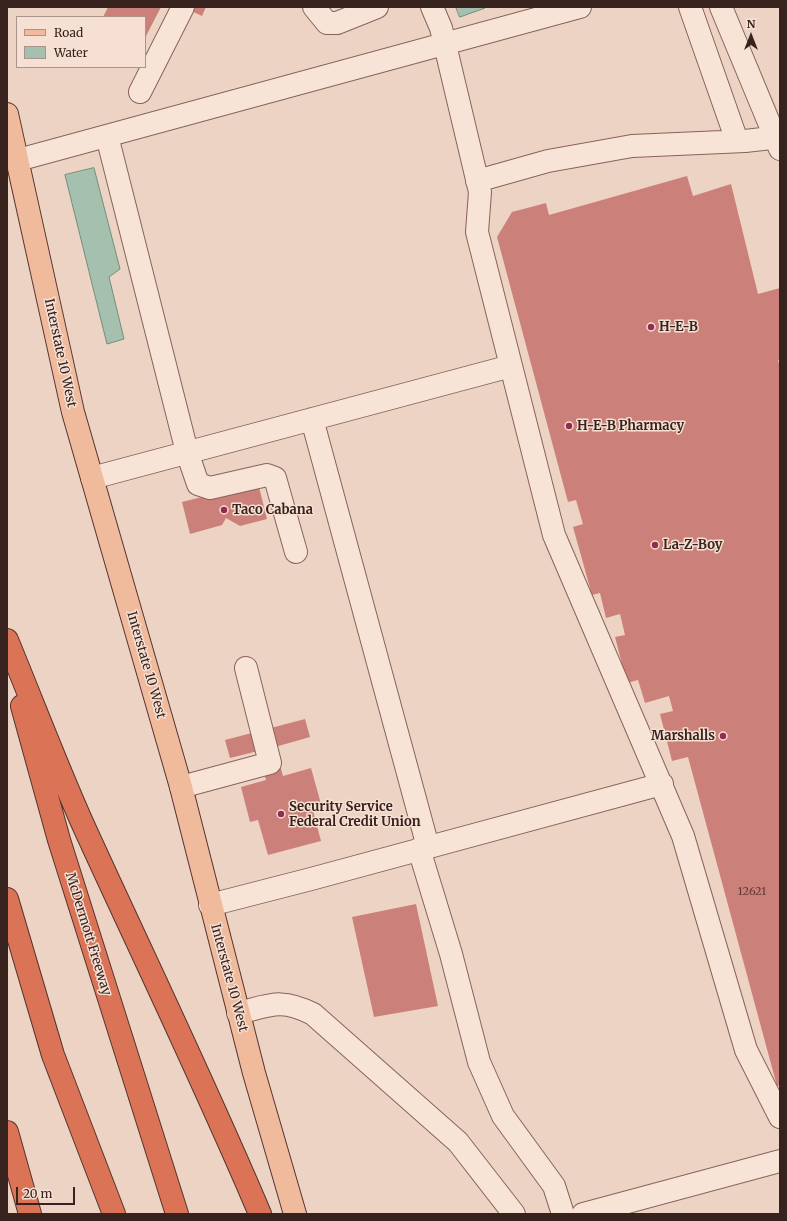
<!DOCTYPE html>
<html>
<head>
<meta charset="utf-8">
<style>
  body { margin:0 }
  #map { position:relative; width:787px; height:1221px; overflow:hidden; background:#edd3c4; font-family:Merriweather,serif }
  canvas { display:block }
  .frame { position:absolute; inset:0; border:8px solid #38221e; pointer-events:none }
  .legend { position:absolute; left:16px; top:16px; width:130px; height:52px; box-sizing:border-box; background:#f5e0d3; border:1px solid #a9948b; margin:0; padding:5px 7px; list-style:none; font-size:12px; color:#38221e }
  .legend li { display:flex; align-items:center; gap:8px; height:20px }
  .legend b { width:20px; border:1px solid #a9948b }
  .north { position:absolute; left:731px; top:16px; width:40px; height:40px; -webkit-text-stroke:3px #f5e0d3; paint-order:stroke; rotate:0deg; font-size:11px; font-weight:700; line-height:16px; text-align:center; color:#38221e }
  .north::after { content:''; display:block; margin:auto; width:14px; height:18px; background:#38221e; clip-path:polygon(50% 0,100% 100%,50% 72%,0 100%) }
  .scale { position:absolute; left:16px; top:1187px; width:59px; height:18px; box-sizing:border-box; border:2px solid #38221e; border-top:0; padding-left:5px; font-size:12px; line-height:14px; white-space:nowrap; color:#38221e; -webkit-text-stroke:3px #f5e0d3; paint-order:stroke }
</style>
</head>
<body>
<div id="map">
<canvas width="787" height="1221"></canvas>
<div class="frame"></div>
<ul class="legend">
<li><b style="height:5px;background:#f0ba9c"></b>Road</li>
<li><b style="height:11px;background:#a6c0b0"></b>Water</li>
</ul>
<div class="north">N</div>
<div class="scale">20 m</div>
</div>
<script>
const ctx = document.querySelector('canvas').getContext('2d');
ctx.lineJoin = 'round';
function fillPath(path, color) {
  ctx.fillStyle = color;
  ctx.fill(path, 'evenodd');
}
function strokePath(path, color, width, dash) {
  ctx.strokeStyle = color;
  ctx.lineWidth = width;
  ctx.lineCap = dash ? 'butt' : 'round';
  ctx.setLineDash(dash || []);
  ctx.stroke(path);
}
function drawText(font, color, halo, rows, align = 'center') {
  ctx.font = font + ' Merriweather,serif';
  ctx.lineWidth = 3;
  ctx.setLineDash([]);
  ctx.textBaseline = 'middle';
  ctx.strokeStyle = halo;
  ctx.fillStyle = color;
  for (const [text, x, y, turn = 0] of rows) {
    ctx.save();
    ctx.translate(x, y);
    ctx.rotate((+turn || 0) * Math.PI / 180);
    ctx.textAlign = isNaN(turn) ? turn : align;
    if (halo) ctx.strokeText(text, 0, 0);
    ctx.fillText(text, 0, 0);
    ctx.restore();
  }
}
const water = new Path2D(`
  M 456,7 L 485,7 L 485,8 L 460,17 Z
  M 94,168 L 120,269 L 109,277 L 124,339 L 107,344 L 65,175 Z`);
fillPath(water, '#a6c0b0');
strokePath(water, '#6d8f7b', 1);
fillPath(new Path2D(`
  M 108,7 L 161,7 L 145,38 L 145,17 L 103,17 Z
  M 183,7 L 206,7 L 202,16 Z
  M 687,176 L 693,196 L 731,184 L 758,294 L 780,288 L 780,360 L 778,360 L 780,367 L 780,1085 L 777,1086 L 688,757 L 672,761 L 660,714 L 673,711 L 669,696 L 645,703 L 638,680 L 627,683 L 615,637 L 625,635 L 620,614 L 606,618 L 600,593 L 592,595 L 573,527 L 583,524 L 576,500 L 568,502 L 497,237 L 512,212 L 546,203 L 549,215 Z
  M 258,483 L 267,519 L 240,526 L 226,518 L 222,525 L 190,534 L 182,502 Z
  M 305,719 L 310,737 L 275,747 L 283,776 L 311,768 L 321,804 L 312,807 L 321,841 L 268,855 L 258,820 L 250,822 L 241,787 L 266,780 L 258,751 L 230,758 L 225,740 Z
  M 416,904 L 438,1006 L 374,1017 L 352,917 Z`), '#cb817a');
const minor = new Path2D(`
  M 314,7 L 327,23 L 337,23 L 377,7
  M 432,7 L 441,28 L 480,192 L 477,232 L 554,535 L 683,836 L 746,1050 L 780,1117
  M 690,7 L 737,141
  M 721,7 L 780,149
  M 140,92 L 183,7
  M 107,136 L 187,452 L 198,484 L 210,488 L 267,475 L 275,478 L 296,552
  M 18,160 L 580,7
  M 477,181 L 548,161 L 632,146 L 745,141 L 780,137
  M 312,419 L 428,847
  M 92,478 L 511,366
  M 181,787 L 270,763 L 246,668
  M 419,849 L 451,954 L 479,1062 L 503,1116 L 554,1186 L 563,1214
  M 210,905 L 311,879 L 662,784
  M 238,1013 C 271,1005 281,998 313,1014 L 458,1142 L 514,1214
  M 583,1214 L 780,1161`);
const major = new Path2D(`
  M 7,114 L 73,412 L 181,787 L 254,1073 L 295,1214`);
const highway = new Path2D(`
  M 7,640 C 33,703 57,767 85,829 C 144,958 205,1084 260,1214
  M 22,706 L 59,840 L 177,1214
  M 7,899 L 53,1055 L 114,1214
  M 7,1132 L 30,1214`);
strokePath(minor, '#88635b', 24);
strokePath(major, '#55342f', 24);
strokePath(highway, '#55342f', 24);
strokePath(minor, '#f8e3d7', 22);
strokePath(major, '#f0ba9c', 22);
strokePath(highway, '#db7456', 22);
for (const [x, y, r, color] of [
  [651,327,4,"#962b50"],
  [569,426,4,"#962b50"],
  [224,510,4,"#962b50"],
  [655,545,4,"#962b50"],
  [723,736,4,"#962b50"],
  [281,814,4,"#962b50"]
]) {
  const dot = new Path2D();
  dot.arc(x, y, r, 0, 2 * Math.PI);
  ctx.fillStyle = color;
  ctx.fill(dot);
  strokePath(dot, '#f5e0d3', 1.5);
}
drawText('11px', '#5d3a35', null, [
  ["12621",752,892]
]);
drawText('bold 13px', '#38221e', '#f5e0d3', [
  ["H-E-B",659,327],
  ["H-E-B Pharmacy",577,426],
  ["Taco Cabana",232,510],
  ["La-Z-Boy",663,545],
  ["Marshalls",715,736,"right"],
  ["Security Service",289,807],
  ["Federal Credit Union",289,822]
], 'left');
drawText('13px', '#38221e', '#f5e0d3', [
  ["Interstate 10 West",60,353,78],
  ["Interstate 10 West",146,665,74],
  ["McDermott Freeway",88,934,73],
  ["Interstate 10 West",229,978,75]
]);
</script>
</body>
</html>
